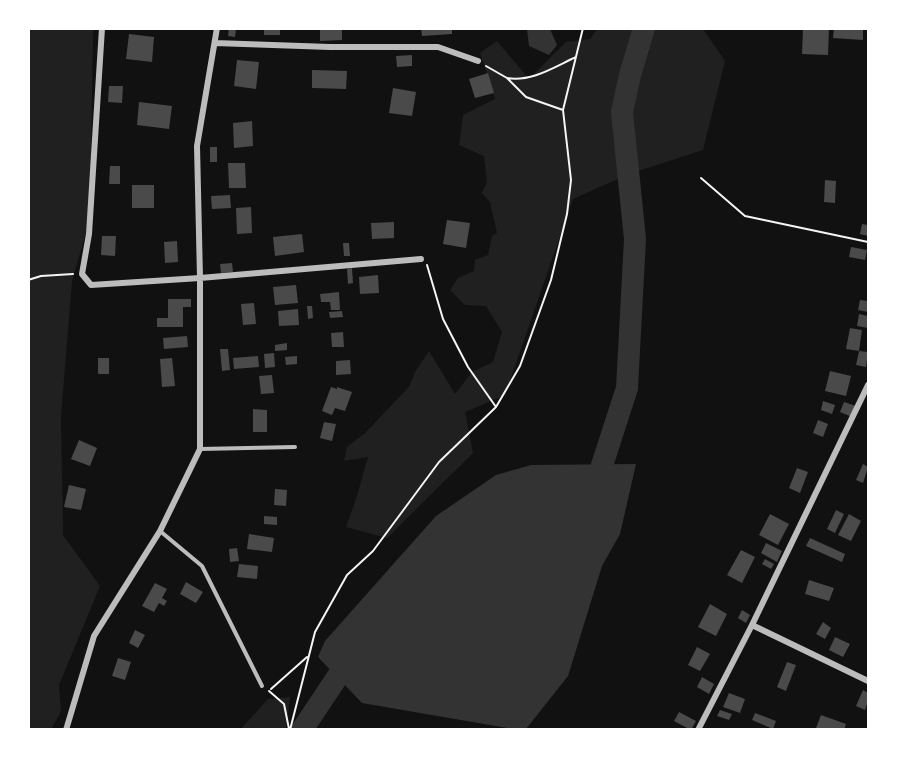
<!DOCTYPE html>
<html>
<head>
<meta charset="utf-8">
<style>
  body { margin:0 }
  #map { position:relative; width:897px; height:758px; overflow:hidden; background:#111; font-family:Commissioner,sans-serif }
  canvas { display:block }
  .frame { position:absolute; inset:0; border:30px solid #fff; pointer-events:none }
</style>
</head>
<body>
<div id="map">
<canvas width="897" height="758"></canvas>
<div class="frame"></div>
</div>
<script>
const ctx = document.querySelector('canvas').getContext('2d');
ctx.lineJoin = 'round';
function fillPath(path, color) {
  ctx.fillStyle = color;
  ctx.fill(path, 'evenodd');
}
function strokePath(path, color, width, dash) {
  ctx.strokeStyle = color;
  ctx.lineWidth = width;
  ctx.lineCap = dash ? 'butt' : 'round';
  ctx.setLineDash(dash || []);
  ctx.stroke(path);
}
fillPath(new Path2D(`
  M 28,29 L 93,29 L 90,219 L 72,281 L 61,416 L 63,535 L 100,586 L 59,685 L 61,711 L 51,730 L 28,729 Z
  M 597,29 L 703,29 L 725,61 L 703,150 L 629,174 L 573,199 L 505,395 L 465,412 L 473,453 L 387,538 L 346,527 L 357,496 L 368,457 L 344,461 L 347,447 L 365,433 L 409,387 L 415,372 L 429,351 L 455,394 L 472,372 L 493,362 L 502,332 L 486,306 L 465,305 L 450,290 L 458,278 L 474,271 L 475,260 L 488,255 L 492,236 L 497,233 L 490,202 L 482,193 L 487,182 L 484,156 L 459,145 L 463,115 L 495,99 L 480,53 L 497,41 L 529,79 L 566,42 L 590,39 Z
  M 290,697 L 286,729 L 240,730 L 268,699 Z`), '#202020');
fillPath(new Path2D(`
  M 527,29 L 550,29 L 557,45 L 549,55 L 529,46 Z
  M 636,464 L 620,534 L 602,566 L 568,676 L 526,729 L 513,729 L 362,703 L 318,657 L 325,641 L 436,516 L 496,475 L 531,465 Z`), '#333');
strokePath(new Path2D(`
  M 590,492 L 595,487 L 627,388 L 635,239 L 622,112 L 630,75 L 644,28
  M 302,730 L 342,670 L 365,667`), '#333', 22);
fillPath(new Path2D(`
  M 229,28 L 236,28 L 235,37 L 228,36 Z
  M 264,28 L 280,28 L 280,35 L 264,35 Z
  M 320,28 L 342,28 L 342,40 L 320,41 Z
  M 421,28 L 452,28 L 452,34 L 422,36 Z
  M 803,28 L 829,28 L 828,55 L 802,54 Z
  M 834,28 L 863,28 L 863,40 L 833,38 Z
  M 129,34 L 154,37 L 152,62 L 126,59 Z
  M 412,55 L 412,66 L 397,67 L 396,56 Z
  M 237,60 L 259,62 L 256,89 L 234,86 Z
  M 312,70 L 347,71 L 346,89 L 312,88 Z
  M 488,73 L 494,93 L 475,98 L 469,79 Z
  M 109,86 L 123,86 L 122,103 L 108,102 Z
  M 393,88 L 416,92 L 412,116 L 389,113 Z
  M 139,102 L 172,106 L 169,129 L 137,125 Z
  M 252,121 L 253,146 L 234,148 L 233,123 Z
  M 210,147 L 217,147 L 217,162 L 210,162 Z
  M 228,163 L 245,163 L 246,188 L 229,188 Z
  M 110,166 L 120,166 L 120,184 L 109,184 Z
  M 825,180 L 836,181 L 835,203 L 824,202 Z
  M 132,185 L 154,185 L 154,208 L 132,208 Z
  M 230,195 L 231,208 L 212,209 L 211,196 Z
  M 251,207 L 252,233 L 237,234 L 236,208 Z
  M 447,220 L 470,223 L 466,248 L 443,244 Z
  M 394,222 L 394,238 L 372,239 L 371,223 Z
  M 862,224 L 868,225 L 868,236 L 860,234 Z
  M 302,234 L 304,252 L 275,256 L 273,237 Z
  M 102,236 L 116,236 L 115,256 L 101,255 Z
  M 177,241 L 178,262 L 165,263 L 164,242 Z
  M 343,243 L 349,243 L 350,256 L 344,256 Z
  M 851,247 L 867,250 L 865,260 L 849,257 Z
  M 232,263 L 233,272 L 221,273 L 220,264 Z
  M 352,268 L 353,283 L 348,284 L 347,269 Z
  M 378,275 L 379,293 L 360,294 L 359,277 Z
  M 296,285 L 298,303 L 275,305 L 273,287 Z
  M 339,292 L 340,310 L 331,310 L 330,302 L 321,302 L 320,294 Z
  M 168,299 L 191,299 L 191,307 L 183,307 L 183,327 L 157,327 L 157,318 L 168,318 Z
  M 860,300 L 868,301 L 868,312 L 858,310 Z
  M 254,303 L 256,324 L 243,325 L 241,304 Z
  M 307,306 L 312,306 L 313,318 L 308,319 Z
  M 298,309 L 299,325 L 279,326 L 278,311 Z
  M 342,311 L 343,317 L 330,318 L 329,312 Z
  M 859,314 L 868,316 L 868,328 L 857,326 Z
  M 850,328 L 862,330 L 859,351 L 846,349 Z
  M 343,332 L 344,347 L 332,347 L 331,333 Z
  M 187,336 L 188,347 L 164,349 L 163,338 Z
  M 287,343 L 287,350 L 275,351 L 275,345 Z
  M 220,349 L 228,349 L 230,370 L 222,371 Z
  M 859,351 L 868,352 L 866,367 L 856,365 Z
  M 274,353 L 275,367 L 265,368 L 264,354 Z
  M 258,356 L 259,367 L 234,369 L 233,358 Z
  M 297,356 L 297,364 L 286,365 L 285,357 Z
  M 98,358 L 109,358 L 109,374 L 98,374 Z
  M 172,358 L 175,386 L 162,387 L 160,359 Z
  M 350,360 L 351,374 L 336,375 L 336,361 Z
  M 830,371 L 851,376 L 846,396 L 825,391 Z
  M 272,375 L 274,393 L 261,394 L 259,376 Z
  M 331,387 L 337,389 L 337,387 L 352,392 L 345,411 L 335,408 L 332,415 L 322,411 Z
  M 823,401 L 835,405 L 832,414 L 821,410 Z
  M 844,402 L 856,406 L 852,417 L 840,412 Z
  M 253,409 L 267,410 L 267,432 L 253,432 Z
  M 818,420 L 828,424 L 823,437 L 813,433 Z
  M 324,422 L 336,424 L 332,441 L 320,438 Z
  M 79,440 L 97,448 L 90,466 L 71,459 Z
  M 863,464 L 868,467 L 863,483 L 856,480 Z
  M 797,468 L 808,472 L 800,493 L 789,488 Z
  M 69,485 L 86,489 L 81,510 L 64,507 Z
  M 275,489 L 287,490 L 286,506 L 274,505 Z
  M 836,510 L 844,514 L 835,533 L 827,529 Z
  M 770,514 L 789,524 L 778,545 L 759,535 Z
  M 849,514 L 861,521 L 851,541 L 838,535 Z
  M 264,516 L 277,517 L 277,525 L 264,524 Z
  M 249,534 L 274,538 L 272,552 L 247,549 Z
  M 810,538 L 845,554 L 842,562 L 806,546 Z
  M 766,543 L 782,551 L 777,562 L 761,553 Z
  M 237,548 L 239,561 L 230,562 L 229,549 Z
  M 741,550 L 755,557 L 742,583 L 727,575 Z
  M 765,559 L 774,564 L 771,569 L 762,564 Z
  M 239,564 L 258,566 L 257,579 L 237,577 Z
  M 809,580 L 834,588 L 829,601 L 805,594 Z
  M 186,582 L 203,592 L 196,603 L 180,594 Z
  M 155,583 L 167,589 L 162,598 L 167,601 L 164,606 L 159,603 L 154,612 L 142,606 Z
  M 710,604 L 727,614 L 716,636 L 698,627 Z
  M 742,610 L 750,615 L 746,623 L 738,618 Z
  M 823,622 L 831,628 L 825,639 L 816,634 Z
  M 135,630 L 145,635 L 138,648 L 129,643 Z
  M 835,637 L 850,644 L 843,657 L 829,650 Z
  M 697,647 L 710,654 L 700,671 L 688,665 Z
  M 118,658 L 131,662 L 125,680 L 112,676 Z
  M 787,662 L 796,665 L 786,691 L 777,687 Z
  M 702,677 L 714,684 L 709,694 L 697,687 Z
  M 863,690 L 868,693 L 868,701 L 865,710 L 856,706 Z
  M 729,693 L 745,699 L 740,713 L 723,707 Z
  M 720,710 L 732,714 L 729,720 L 717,716 Z
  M 679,712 L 696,721 L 691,730 L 674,721 Z
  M 755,713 L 776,721 L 773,729 L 752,720 Z
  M 821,715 L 846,724 L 844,730 L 816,728 Z`), '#4a4a4a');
strokePath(new Path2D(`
  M 486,66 L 507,78 L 526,97 L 563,110
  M 507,78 C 532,82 554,67 576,57
  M 701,178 L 745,216 L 868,242
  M 427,265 L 443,319 L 468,367 L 496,407
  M 28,280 L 41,276 L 73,274
  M 271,689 L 307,657
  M 269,691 L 284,704 L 289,729
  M 290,730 L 315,632 L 347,575 L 373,551 L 439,462 L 496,407 L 520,366 L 551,280 L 567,214 L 571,180 L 563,110 L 583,28`), '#f5f5f5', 2);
strokePath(new Path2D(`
  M 200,449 L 295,447
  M 160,531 L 202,566 L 262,686`), '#bcbcbc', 4);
strokePath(new Path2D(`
  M 102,28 L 89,234 L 82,274 L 91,285 L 200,278 L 421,259
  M 215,43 L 330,47 L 438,47 L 478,61
  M 752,625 L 868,681
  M 66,730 L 94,636 L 160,531 L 200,449 L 200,278 L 197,146 L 217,28
  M 698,730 L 752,625 L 868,385`), '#bcbcbc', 6);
</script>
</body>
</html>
